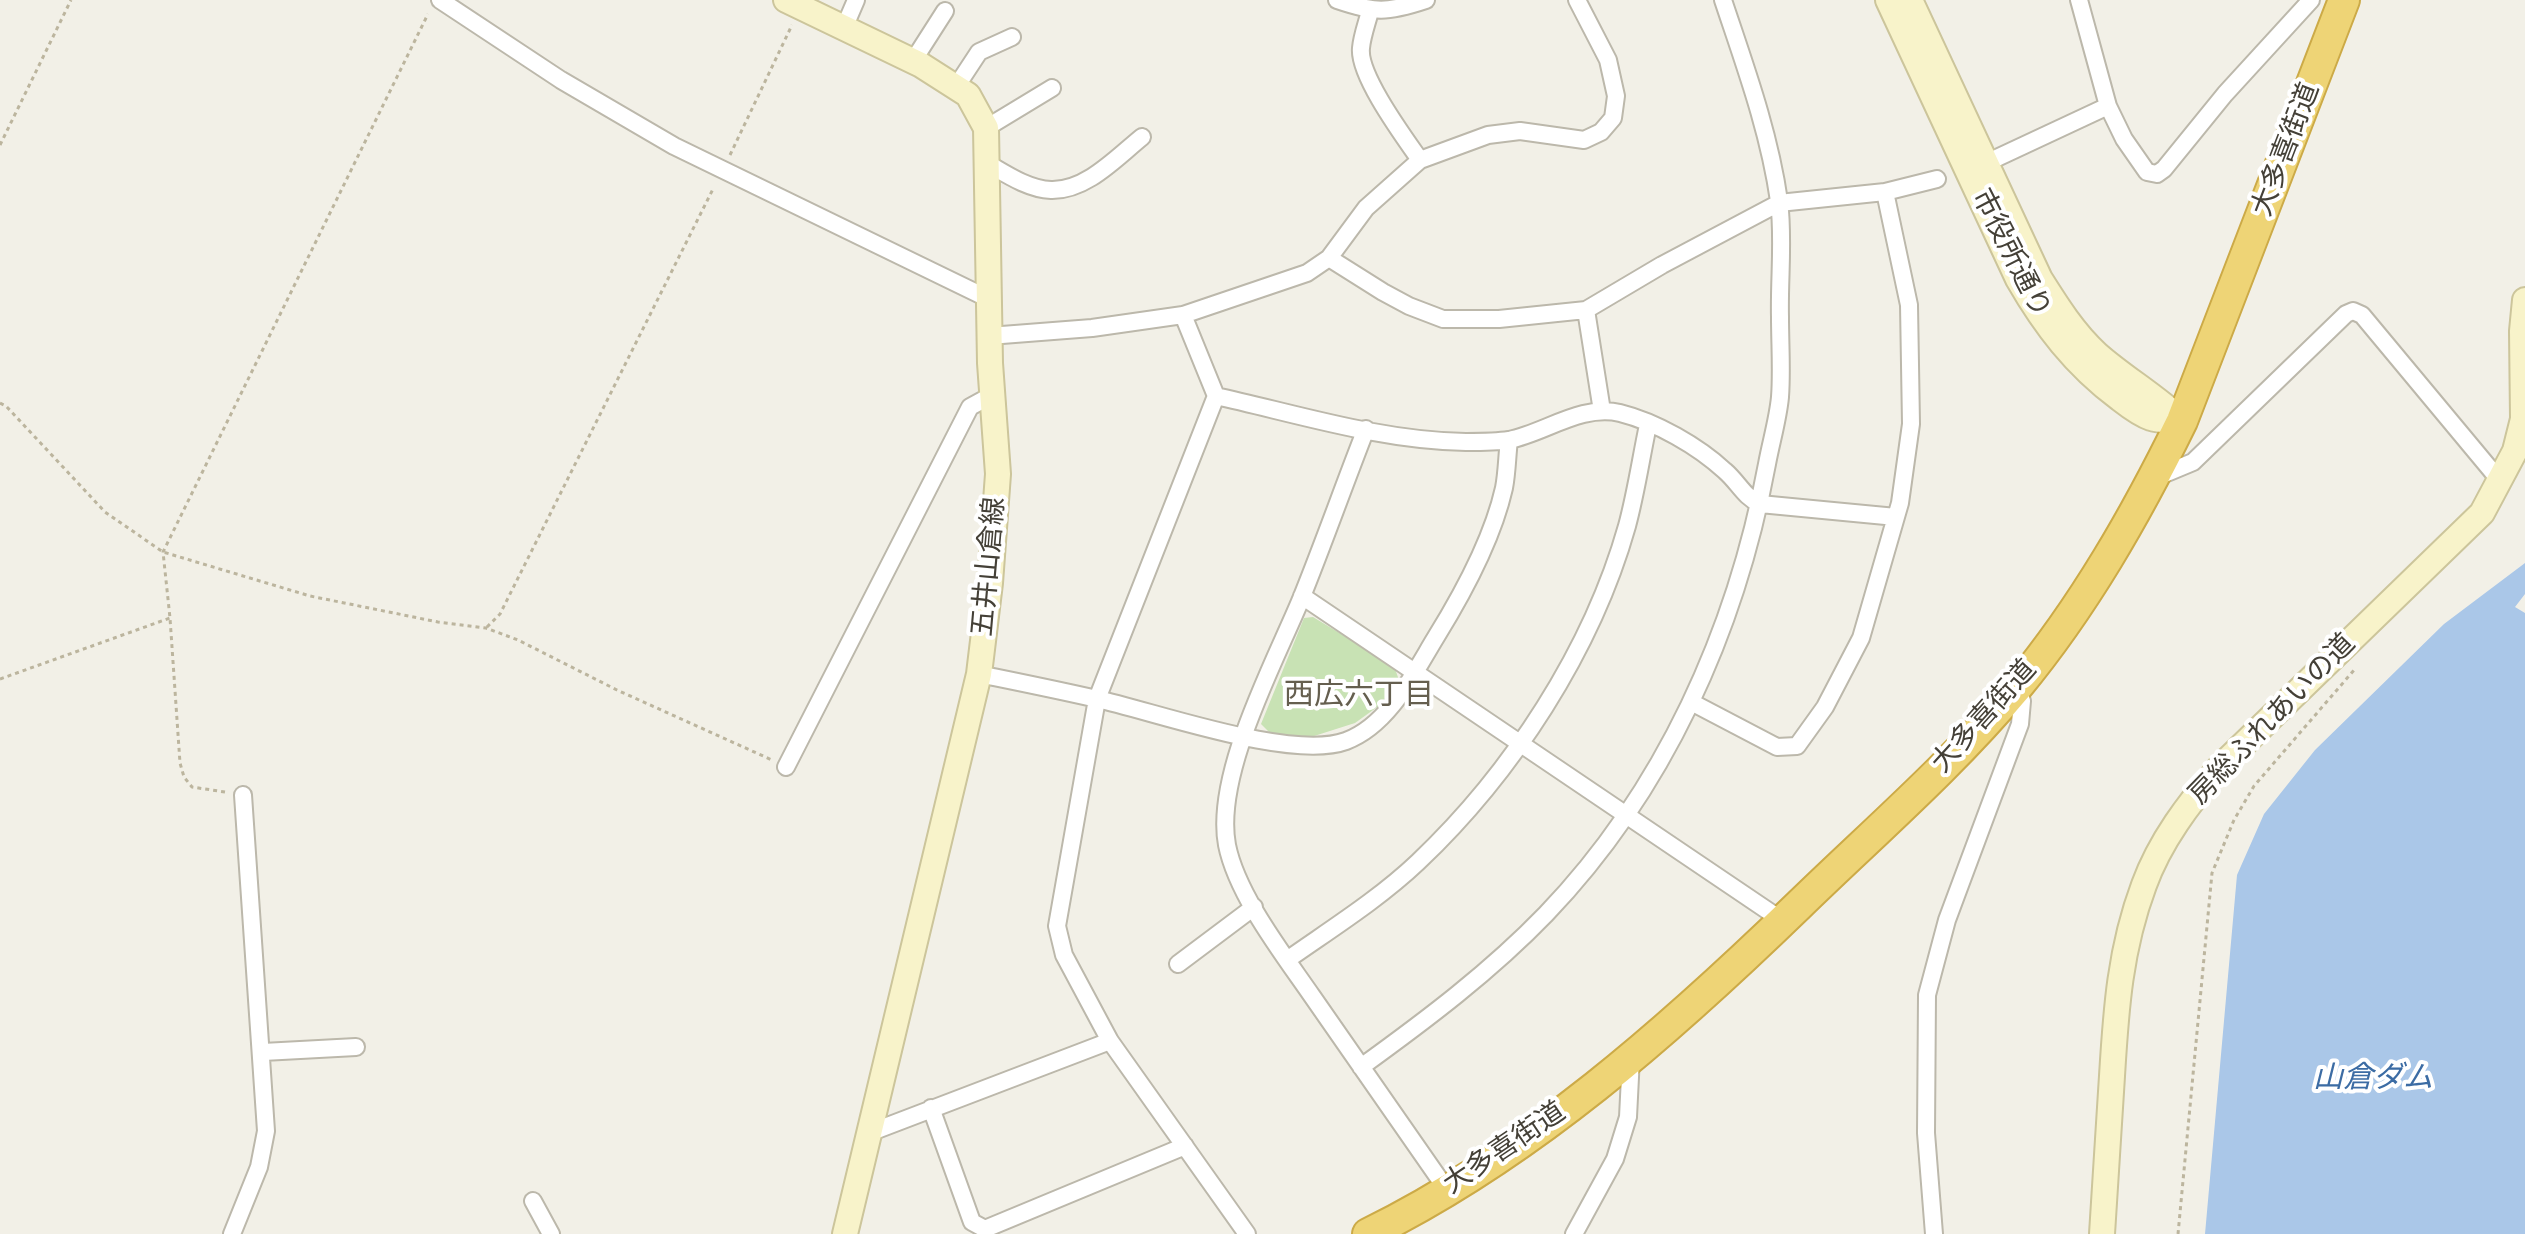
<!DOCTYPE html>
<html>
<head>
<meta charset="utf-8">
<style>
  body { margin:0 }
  canvas { display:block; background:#f2f0e7 }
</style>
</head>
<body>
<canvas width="2525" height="1234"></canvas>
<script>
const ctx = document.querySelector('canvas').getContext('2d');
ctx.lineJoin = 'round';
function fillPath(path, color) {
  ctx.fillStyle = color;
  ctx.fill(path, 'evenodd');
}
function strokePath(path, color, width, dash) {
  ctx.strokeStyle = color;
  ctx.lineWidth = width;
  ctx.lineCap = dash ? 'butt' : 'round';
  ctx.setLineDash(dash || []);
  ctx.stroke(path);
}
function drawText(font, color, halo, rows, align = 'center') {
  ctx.font = font + ' Poppins,"Noto Sans JP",sans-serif';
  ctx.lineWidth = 8;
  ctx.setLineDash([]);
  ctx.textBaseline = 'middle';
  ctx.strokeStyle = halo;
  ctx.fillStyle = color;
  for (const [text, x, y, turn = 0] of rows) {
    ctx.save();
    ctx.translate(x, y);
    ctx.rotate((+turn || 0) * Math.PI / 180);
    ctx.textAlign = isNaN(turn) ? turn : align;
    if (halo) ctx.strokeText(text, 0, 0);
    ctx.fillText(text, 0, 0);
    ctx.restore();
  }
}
fillPath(new Path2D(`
  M 1313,617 L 1394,666 L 1399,680 L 1387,700 L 1355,723 L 1311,737 L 1271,734 L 1261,724 L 1304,618 Z`), '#c8e2b4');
fillPath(new Path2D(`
  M 2525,563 L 2525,594 L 2515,607 L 2525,613 L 2525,1234 L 2205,1234 L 2237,875 L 2264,814 L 2315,750 L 2444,624 Z`), '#aac7e8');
const street = new Path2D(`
  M 440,0 L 561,80 L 674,146 L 989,299
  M 1337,0 C 1375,13 1387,13 1426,0
  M 2079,0 L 2108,106 L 2124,139 L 2147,172 L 2157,174 L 2164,169 L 2225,94 L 2311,0
  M 1370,11 C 1367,23 1362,36 1361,48 C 1358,75 1404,137 1420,160
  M 844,28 L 856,0
  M 913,61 L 945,11
  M 956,87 L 979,52 L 1012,37
  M 986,128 L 1052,88
  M 987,163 C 1006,174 1028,189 1051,190 C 1086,191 1116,158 1142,137
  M 1986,163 L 2108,106
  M 1329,258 L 1383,292 L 1409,306 L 1443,319 L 1499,319 L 1586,310 L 1662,265 L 1779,203 L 1885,192 L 1937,179
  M 1586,310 L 1602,411
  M 1183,315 L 1216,396 L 1097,699 L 1057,926 L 1064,955 L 1110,1041 L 1247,1234
  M 989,336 L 1092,328 L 1183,315 L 1307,273 L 1329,258 L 1366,208 L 1420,160 L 1488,135 L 1520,131 L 1584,140 L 1601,132 L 1613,118 L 1616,96 L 1608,60 L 1577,0
  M 1216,396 C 1297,414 1382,441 1466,442 C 1480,442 1496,442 1509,440 C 1545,433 1581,404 1620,413 C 1656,422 1698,446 1725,471 C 1738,482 1744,497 1760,504 L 1896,517
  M 1366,429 C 1344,485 1324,542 1301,599 C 1274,664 1214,775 1227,845 C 1237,895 1283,954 1312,996 C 1357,1061 1402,1126 1447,1190
  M 2157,477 L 2193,462 L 2346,314 L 2353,311 L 2362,315 L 2501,482
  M 1302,596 L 1783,921
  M 979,674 C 1018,682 1058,690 1097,699 C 1156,712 1292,761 1346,741 C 1389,725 1414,673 1436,637 C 1462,595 1493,537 1504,488 C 1507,473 1507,456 1509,440
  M 1693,703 L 1777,747 L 1797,746 L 1825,707 L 1861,638 L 1900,503 L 1911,424 L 1909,305 L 1885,192
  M 786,767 L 970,407 L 992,395
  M 1287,960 C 1331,929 1379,899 1418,862 C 1512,773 1592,650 1627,526 C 1636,493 1641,458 1648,425
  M 1178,964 L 1254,907
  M 263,1052 L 356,1047
  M 1361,1067 C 1426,1020 1490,972 1546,914 C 1664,791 1736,631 1767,464 C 1771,442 1778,419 1780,397 C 1782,371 1780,344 1780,317 C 1779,279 1784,238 1779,201 C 1769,131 1745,66 1723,0
  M 931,1108 L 972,1222 L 985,1229 L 1185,1146
  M 869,1133 L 1110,1041
  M 533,1201 L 551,1234
  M 232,1234 L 259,1167 L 266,1131 L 243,795
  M 1574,1234 L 1615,1159 L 1628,1117 L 1631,1057
  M 1934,1234 L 1926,1133 L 1927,995 L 1947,920 L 2020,724 L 2022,701 L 2017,687`);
const secondary = new Path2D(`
  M 786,0 L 921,65 L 968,95 L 986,128 L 990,363 L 998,474 L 990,583 L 979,674 L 845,1234
  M 1888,0 L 2018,279 C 2045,326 2075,365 2119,398 C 2128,405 2139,414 2151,418 C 2159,421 2172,420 2182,421
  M 1910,0 L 2040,279 C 2057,306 2074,333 2097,354 C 2124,378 2156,396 2182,421
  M 2102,1234 C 2105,1181 2109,1129 2112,1076 C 2116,1009 2120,949 2144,885 C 2160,841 2189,803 2219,768 L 2482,513 L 2515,451 L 2523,419 L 2522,331 L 2525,300`);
const highway = new Path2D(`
  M 1368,1234 C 1529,1155 1671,1029 1799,905 C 1872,834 1951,766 2017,687 C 2084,606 2136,515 2182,421 L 2344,0`);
strokePath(street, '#bcb8ab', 20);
strokePath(secondary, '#ccc59b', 28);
strokePath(highway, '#ccaa47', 34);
strokePath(new Path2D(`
  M 0,145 L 71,0
  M 730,155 L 792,25
  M 0,403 L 6,406 L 105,512 L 163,552 L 310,596 L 438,622 L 486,628 L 518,640 L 617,690 L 772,760
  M 487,627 L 500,614 L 714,187
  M 0,679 L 170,618
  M 225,792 L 192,787 L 184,777 L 180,763 L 170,618 L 163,552 L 428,14
  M 2178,1234 L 2212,873 L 2234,820 L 2254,786 L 2355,669`), '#bcb59e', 3, [4, 4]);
strokePath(street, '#fff', 16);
strokePath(secondary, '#f8f3ca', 24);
strokePath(highway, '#eed476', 30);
drawText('28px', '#444037', '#fff', [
  ["大多喜街道",2287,150,-69],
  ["市役所通り",2010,254,63],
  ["五井山倉線",990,567,-85],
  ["大多喜街道",1985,717,-48],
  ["房総ふれあいの道",2273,720,-46],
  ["大多喜街道",1505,1149,-34]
]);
drawText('30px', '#655f4f', '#fff', [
  ["西広六丁目",1359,696]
]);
drawText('italic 30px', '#3c6ca4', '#fff', [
  ["山倉ダム",2373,1079]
]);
</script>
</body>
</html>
